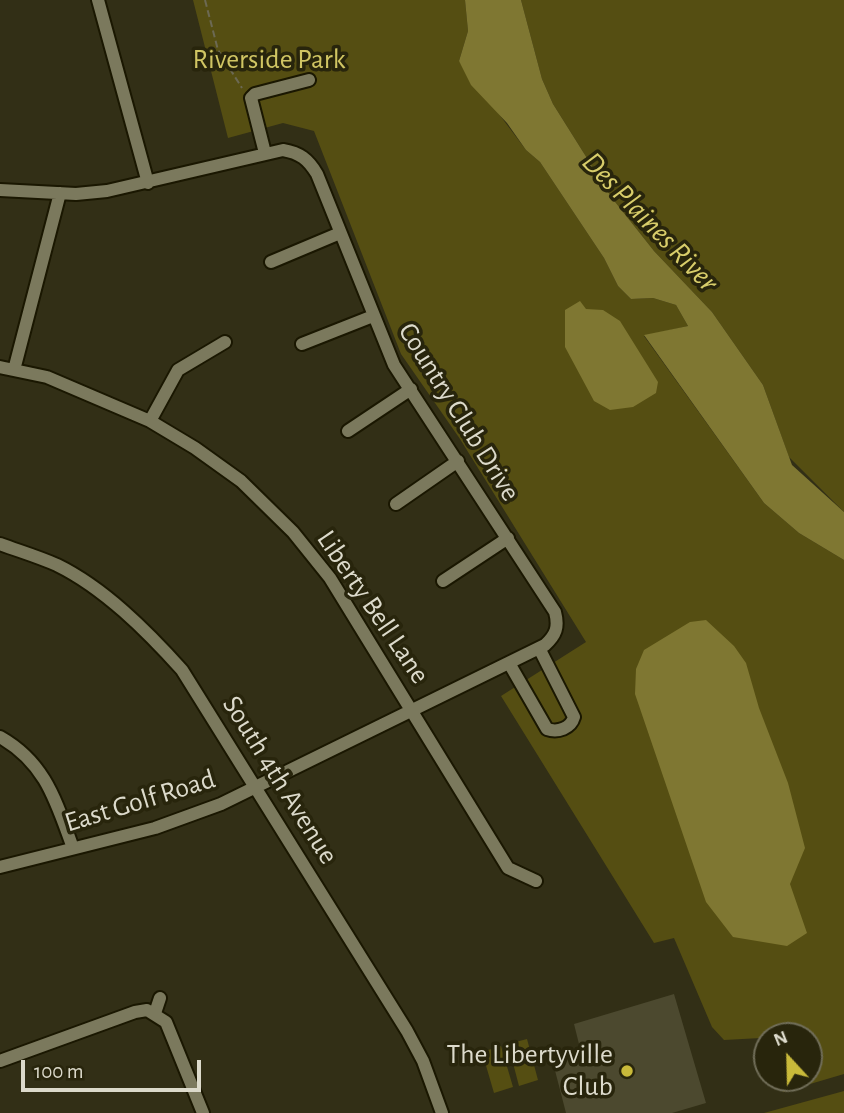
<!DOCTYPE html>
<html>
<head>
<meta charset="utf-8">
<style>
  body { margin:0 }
  #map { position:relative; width:844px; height:1113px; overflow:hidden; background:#322f16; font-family:"Alegreya Sans",sans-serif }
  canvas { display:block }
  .north { position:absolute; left:753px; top:1022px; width:70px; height:70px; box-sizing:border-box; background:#28250c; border:2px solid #706d58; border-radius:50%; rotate:338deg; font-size:19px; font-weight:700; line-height:28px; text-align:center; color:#dcdacb }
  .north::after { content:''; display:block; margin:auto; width:24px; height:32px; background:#c9ba3a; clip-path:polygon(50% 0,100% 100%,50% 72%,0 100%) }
  .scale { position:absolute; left:21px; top:1060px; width:180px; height:32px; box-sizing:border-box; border:4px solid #dcdacb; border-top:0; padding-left:9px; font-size:21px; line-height:24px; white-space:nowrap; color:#dcdacb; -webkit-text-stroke:5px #28250c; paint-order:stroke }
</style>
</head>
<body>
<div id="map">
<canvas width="844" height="1113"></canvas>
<div class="north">N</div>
<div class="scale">100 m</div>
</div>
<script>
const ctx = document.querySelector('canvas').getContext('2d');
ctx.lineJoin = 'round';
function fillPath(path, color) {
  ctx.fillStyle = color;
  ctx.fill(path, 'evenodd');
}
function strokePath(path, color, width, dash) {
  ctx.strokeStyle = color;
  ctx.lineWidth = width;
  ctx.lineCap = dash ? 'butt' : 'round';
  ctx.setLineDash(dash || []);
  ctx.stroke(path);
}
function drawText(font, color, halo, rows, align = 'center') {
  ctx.font = font + ' "Alegreya Sans",sans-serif';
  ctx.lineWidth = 7;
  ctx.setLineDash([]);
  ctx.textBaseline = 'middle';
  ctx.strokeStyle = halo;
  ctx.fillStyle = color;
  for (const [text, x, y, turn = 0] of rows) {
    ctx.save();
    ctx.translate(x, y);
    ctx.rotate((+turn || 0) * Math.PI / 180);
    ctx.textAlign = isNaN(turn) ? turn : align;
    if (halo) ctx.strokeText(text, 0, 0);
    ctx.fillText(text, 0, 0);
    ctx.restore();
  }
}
fillPath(new Path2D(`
  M 193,0 L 465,0 L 468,31 L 459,61 L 526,150 L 540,162 L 604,258 L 618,286 L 631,299 L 653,298 L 676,305 L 688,326 L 644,336 L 764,503 L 799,533 L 844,560 L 844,1074 L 783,1092 L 778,1078 L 809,1078 L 809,1036 L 767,1036 L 767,1052 L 761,1038 L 724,1040 L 712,1027 L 674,938 L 654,943 L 501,696 L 586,642 L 460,439 L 401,354 L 314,131 L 283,123 L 228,138 Z
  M 521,0 L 844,0 L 844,512 L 789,457 L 763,385 L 712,312 L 654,251 L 612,198 L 553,104 L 542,79 Z
  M 527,1039 L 538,1080 L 519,1086 L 508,1044 Z
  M 501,1046 L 513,1087 L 494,1093 L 482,1052 Z
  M 844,1091 L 844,1113 L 764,1113 Z`), '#554e12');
fillPath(new Path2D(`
  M 465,0 L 521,0 L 542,79 L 553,104 L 612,198 L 654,251 L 712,312 L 763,385 L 792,465 L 844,512 L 844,560 L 799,533 L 764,503 L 644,335 L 688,326 L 676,305 L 653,298 L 631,299 L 618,286 L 604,258 L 540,162 L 526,150 L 507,123 L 471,85 L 459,61 L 468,31 Z
  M 580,301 L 586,309 L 603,310 L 620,321 L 658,382 L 656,393 L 633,407 L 610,410 L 594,401 L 565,347 L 565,310 Z
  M 706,620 L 734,646 L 746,663 L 759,708 L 788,783 L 805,848 L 790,884 L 807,933 L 787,946 L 733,937 L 706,902 L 635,694 L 636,669 L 644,650 L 690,622 Z`), '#7f7732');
fillPath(new Path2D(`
  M 674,994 L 706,1103 L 672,1113 L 566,1113 L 551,1055 L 580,1048 L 574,1024 Z`), '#4c492f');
const minor = new Path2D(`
  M 98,0 L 148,183
  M 265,153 L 251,98 L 255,94 L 309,80
  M 0,190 L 76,194 L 107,191 L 283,150 C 300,153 308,159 317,174 L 394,365 L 555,612 C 559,627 556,635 545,645 L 221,804 L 155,828 L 0,867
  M 271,262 L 340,233
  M 302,344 L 373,316
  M 0,367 L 47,377 L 150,421 L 195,448 L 241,481 L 293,532 L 330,578 L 508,868 L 536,881
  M 14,370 L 60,193
  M 150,421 L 178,370 L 225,342
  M 348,431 L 411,389
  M 396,504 L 458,461
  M 0,544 C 19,551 39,557 57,565 C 104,588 147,631 182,670 L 407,1031 L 423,1061 L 442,1113
  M 443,581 L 508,538
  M 509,663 L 547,729 C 558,733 571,728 574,717 L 539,648
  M 0,737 C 46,763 56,802 73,848
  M 155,1013 L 160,998
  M 0,1061 L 135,1012 L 147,1010 L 166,1022 L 203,1113`);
strokePath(minor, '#1a1701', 16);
strokePath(new Path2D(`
  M 205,0 L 218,50 L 242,88`), '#6c6953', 2, [7, 3.5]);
strokePath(minor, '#7b795d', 12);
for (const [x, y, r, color] of [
  [627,1071,7,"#c9ba3a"]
]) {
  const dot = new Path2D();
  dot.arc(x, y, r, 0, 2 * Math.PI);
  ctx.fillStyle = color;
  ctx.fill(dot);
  strokePath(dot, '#28250c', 2.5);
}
drawText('28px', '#d0c563', '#28250c', [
  ["Riverside Park",269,60]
]);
drawText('28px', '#dcdacb', '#28250c', [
  ["Country Club Drive",459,412,58],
  ["Liberty Bell Lane",373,607,56],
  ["South 4th Avenue",280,780,58],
  ["East Golf Road",140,801,-17]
]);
drawText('28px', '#dcdacb', '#28250c', [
  ["The Libertyville",613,1055],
  ["Club",613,1087]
], 'right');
drawText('italic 30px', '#d8cd6a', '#28250c', [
  ["Des Plaines River",650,222,46]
]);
</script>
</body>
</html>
